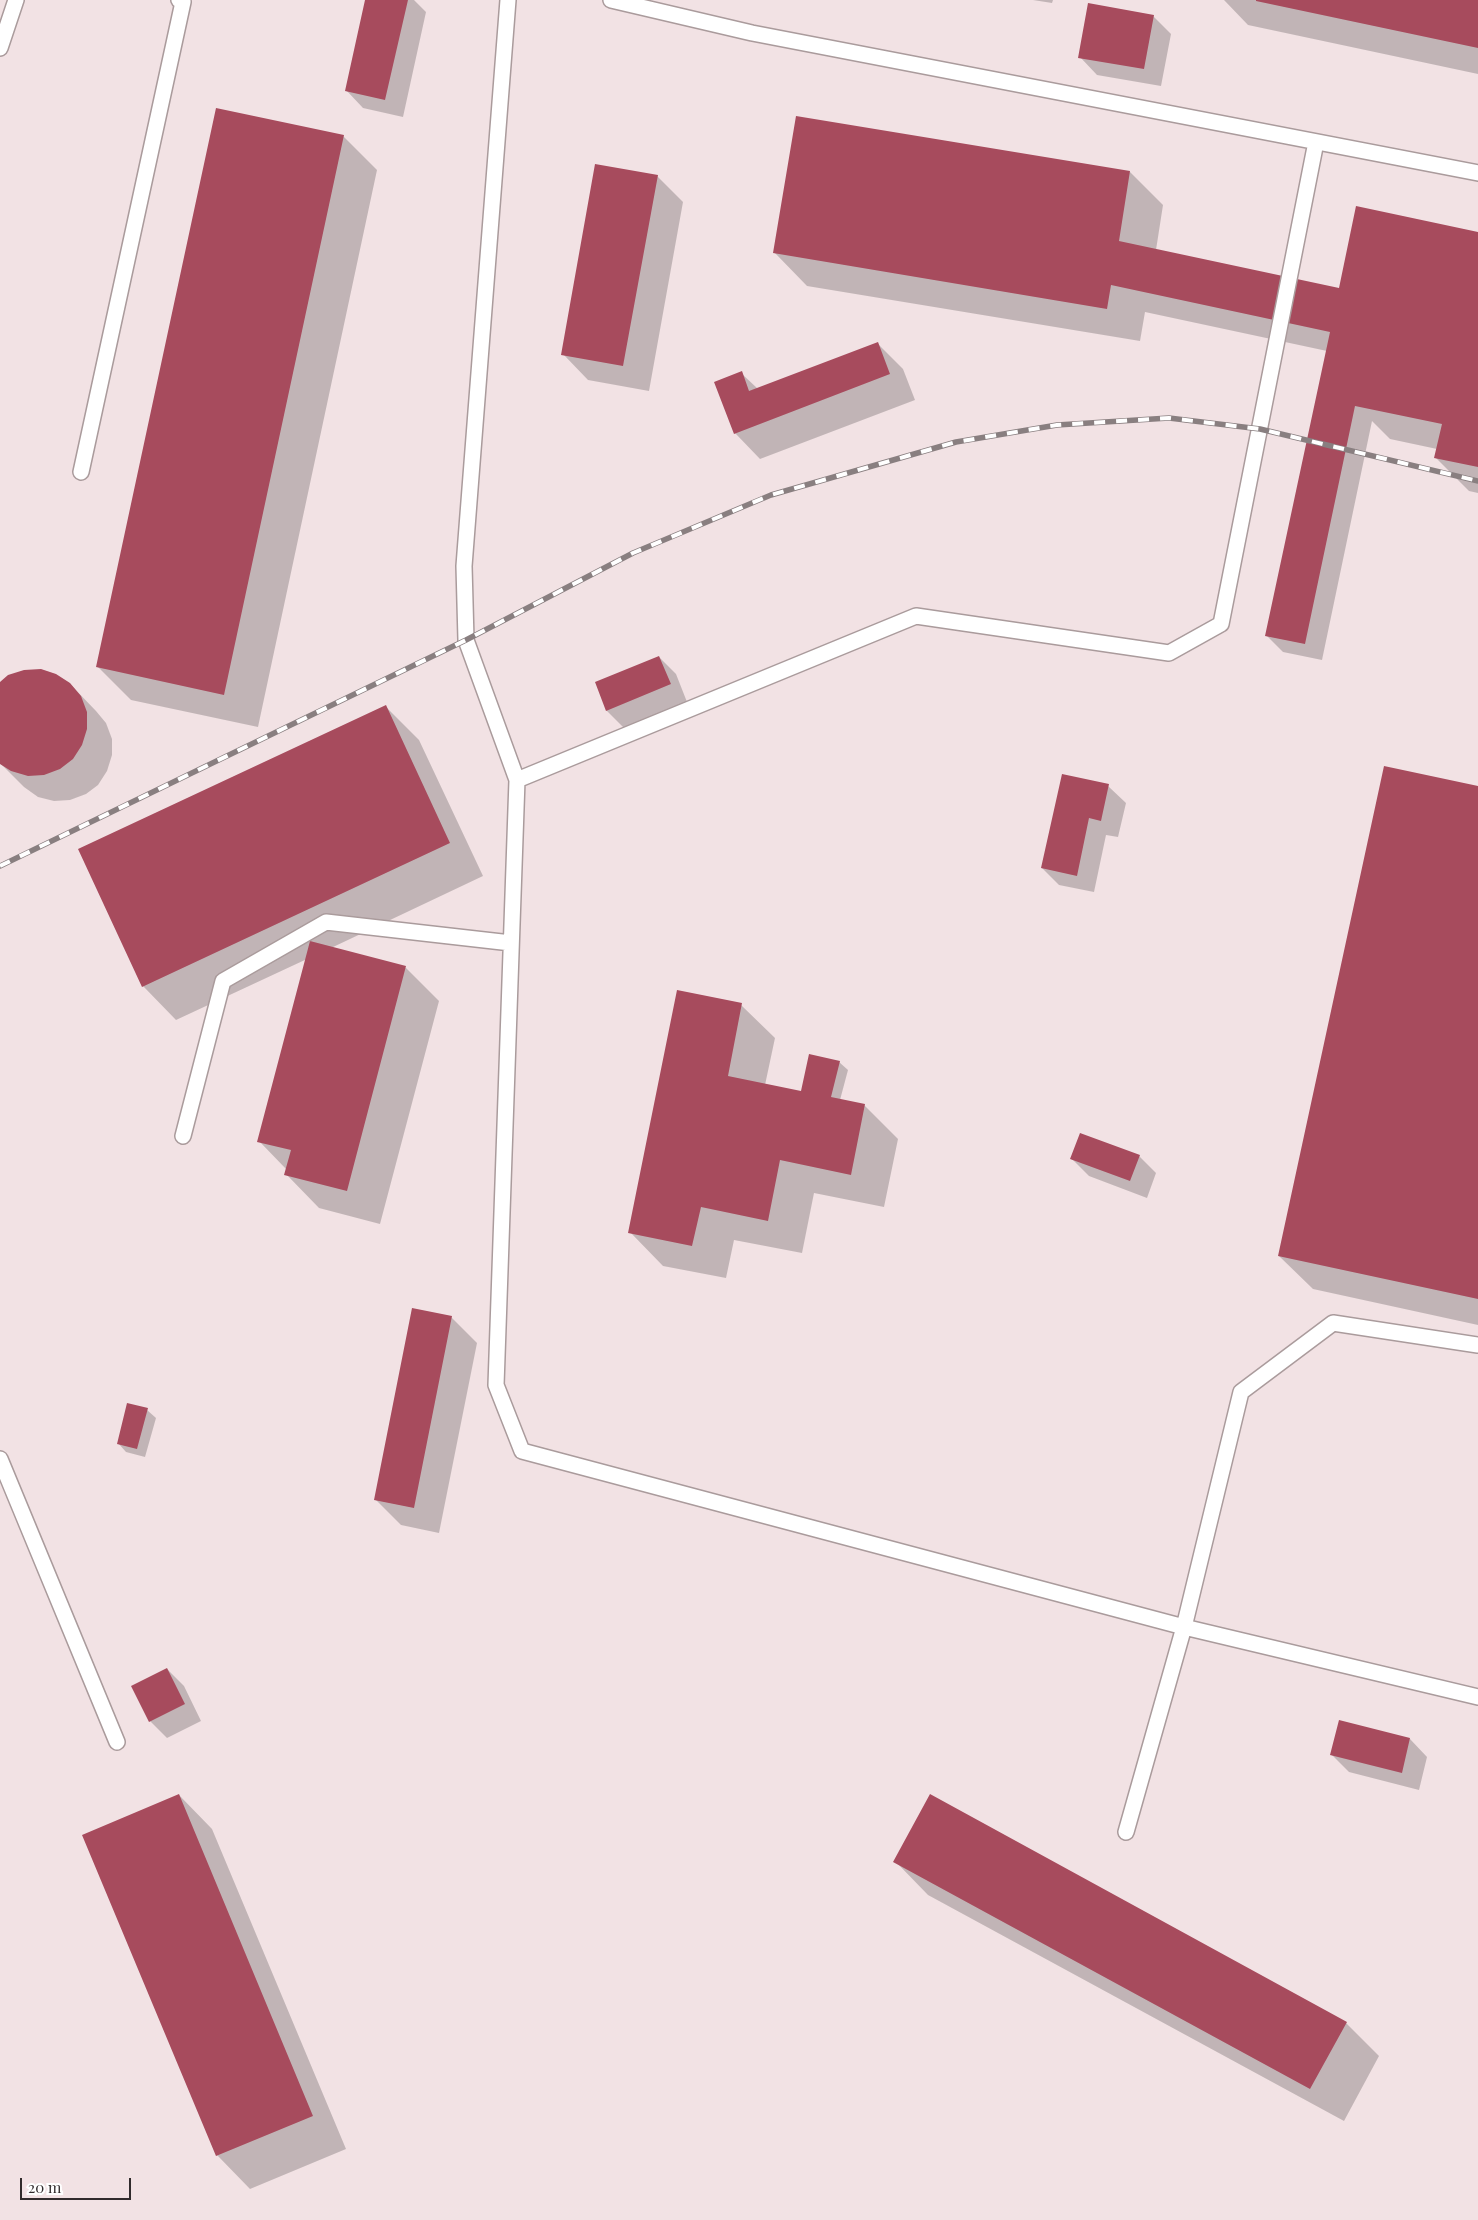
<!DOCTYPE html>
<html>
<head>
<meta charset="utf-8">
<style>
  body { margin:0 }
  #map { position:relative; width:1478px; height:2220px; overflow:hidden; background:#f2e2e4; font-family:"Playfair Display",serif }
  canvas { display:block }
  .scale { position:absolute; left:20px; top:2178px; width:111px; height:22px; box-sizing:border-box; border:2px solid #312b2c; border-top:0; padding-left:6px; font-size:15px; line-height:18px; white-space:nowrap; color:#312b2c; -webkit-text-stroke:4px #fff; paint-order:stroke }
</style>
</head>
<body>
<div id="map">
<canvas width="1478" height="2220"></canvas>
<div class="scale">20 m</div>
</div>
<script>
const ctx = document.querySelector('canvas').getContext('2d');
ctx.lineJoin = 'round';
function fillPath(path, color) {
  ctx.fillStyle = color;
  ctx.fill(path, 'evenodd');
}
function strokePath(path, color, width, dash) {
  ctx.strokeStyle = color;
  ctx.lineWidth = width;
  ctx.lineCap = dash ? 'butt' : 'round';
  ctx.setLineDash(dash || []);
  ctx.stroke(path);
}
fillPath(new Path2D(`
  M 366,0 L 414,0 L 426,12 L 403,117 L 363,108 L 346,90 Z
  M 1033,0 L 1053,0 L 1052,3 Z
  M 1224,0 L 1478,0 L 1478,74 L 1248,25 Z
  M 1153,16 L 1171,34 L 1161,86 L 1097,75 L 1080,57 Z
  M 343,136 L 377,170 L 258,727 L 131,700 L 98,667 Z
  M 1130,172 L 1163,205 L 1156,250 L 1338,289 L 1478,233 L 1478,493 L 1469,491 L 1435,457 L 1437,449 L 1390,439 L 1372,421 L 1322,660 L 1283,652 L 1266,635 L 1327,351 L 1145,312 L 1140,341 L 807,286 L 774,252 Z
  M 657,176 L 683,202 L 649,391 L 588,380 L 563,354 Z
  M 877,343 L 903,369 L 915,400 L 760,459 L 735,433 L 741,373 L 758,389 Z
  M 659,657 L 676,674 L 687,702 L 624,728 L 607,711 L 596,683 Z
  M 0,683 L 70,684 L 96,711 L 106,723 L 112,739 L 112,755 L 107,771 L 98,785 L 86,794 L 70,800 L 54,801 L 38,797 L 24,787 L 0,763 Z
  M 386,707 L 419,740 L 483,876 L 331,948 L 406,968 L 439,1001 L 380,1224 L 319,1208 L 286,1174 L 287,1170 L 259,1141 L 307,959 L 176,1020 L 143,986 Z
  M 1108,786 L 1126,803 L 1118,837 L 1106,835 L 1094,892 L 1059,885 L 1042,868 Z
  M 1478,787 L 1478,1325 L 1313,1289 L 1279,1256 Z
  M 741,1005 L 775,1038 L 765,1085 L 805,1093 L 839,1062 L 848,1070 L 840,1100 L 864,1105 L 898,1139 L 884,1207 L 814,1193 L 802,1253 L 734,1240 L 726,1278 L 663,1266 L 630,1232 Z
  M 1139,1156 L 1156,1173 L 1147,1198 L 1089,1176 L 1072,1159 Z
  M 451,1317 L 477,1343 L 439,1533 L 401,1525 L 375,1499 Z
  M 147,1410 L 156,1418 L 145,1457 L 126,1452 L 118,1443 Z
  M 167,1669 L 184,1686 L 201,1721 L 167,1738 L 150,1721 Z
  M 1410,1739 L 1427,1757 L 1419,1790 L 1349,1772 L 1331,1754 Z
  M 179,1795 L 212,1829 L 346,2149 L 250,2189 L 217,2155 Z
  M 895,1861 L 1346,2023 L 1379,2056 L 1344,2121 L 928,1895 Z`), '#0003');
fillPath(new Path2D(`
  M 365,0 L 408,0 L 385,100 L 345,91 Z
  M 1256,0 L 1478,0 L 1478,48 L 1256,1 Z
  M 1088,3 L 1154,15 L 1144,69 L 1078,58 Z
  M 216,108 L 344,135 L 224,695 L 96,667 Z
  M 796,116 L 1130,171 L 1119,241 L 1339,288 L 1356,206 L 1478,232 L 1478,467 L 1434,458 L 1442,424 L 1355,406 L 1305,644 L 1265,636 L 1330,332 L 1111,285 L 1107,309 L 773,253 Z
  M 595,164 L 658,175 L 623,366 L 561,355 Z
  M 878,342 L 890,374 L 734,434 L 714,382 L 742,371 L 749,391 Z
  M 659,656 L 671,684 L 606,711 L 595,682 Z
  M 41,669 L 56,674 L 70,683 L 81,696 L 87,712 L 87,729 L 82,745 L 73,759 L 60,769 L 44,775 L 28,776 L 11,771 L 0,764 L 0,682 L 8,675 L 24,670 Z
  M 386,705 L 450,843 L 142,987 L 78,849 Z
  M 1384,766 L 1478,786 L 1478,1299 L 1278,1256 Z
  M 1062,774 L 1109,784 L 1101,821 L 1089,818 L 1077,876 L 1041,868 Z
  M 310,941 L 406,966 L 347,1191 L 284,1175 L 291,1150 L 257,1142 Z
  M 677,990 L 742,1003 L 728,1076 L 801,1091 L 809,1054 L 840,1061 L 831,1097 L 865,1104 L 851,1175 L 780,1160 L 768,1221 L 701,1207 L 692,1246 L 628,1233 Z
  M 1080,1133 L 1140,1155 L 1130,1181 L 1070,1159 Z
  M 412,1308 L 452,1316 L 414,1508 L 374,1500 Z
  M 127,1403 L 148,1408 L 137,1449 L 117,1444 Z
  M 167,1668 L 185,1704 L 149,1722 L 131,1686 Z
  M 1339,1720 L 1410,1738 L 1402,1773 L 1330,1755 Z
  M 179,1794 L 313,2116 L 216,2156 L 82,1835 Z
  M 930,1794 L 1347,2022 L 1310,2089 L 893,1862 Z`), '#a74b5d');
const service = new Path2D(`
  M 508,0 L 464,566 L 466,640 L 517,780 L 496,1385 L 522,1451 L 1184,1627 L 1478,1697
  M 611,0 L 752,33 L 1478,173
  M 0,48 L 16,0
  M 81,472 L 183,2 L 179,0
  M 517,780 L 916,616 L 1169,653 L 1221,624 L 1316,142
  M 183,1136 L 223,981 L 326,922 L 511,943
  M 0,1459 L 117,1742
  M 1126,1832 L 1184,1627 L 1241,1392 L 1333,1323 L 1478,1345`);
strokePath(service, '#aa9b9c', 18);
strokePath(service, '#fff', 15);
const rail = new Path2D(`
  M 0,866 L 466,640 L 633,553 L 771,495 L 956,442 L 1057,425 L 1169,418 L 1260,429 L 1478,481`);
strokePath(rail, '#897f80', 5.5);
strokePath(rail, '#fff', 4, [11]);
</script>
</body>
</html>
